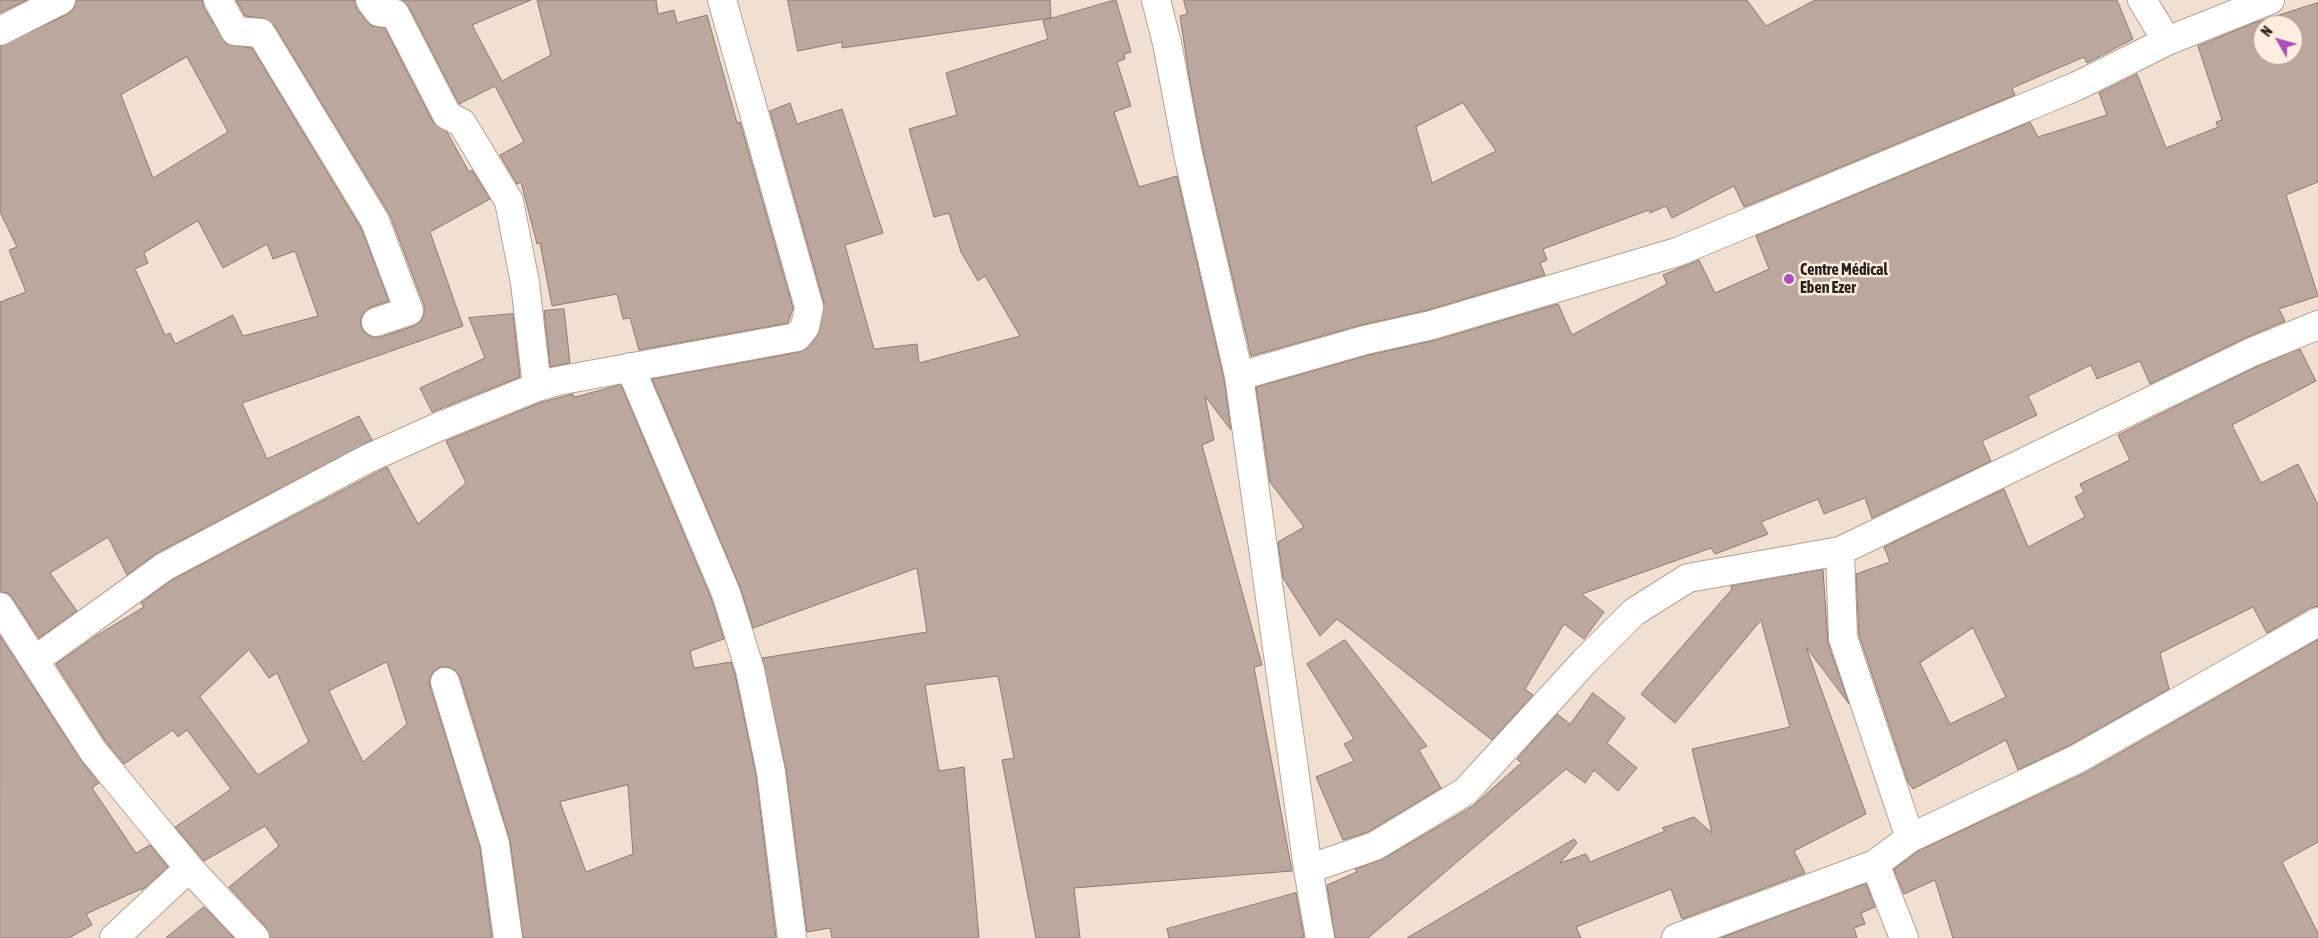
<!DOCTYPE html>
<html>
<head>
<meta charset="utf-8">
<style>
  body { margin:0 }
  #map { position:relative; width:2318px; height:938px; overflow:hidden; background:#f1e0d1; font-family:"Asap Condensed",sans-serif }
  canvas { display:block }
  .north { position:absolute; left:2253px; top:15px; width:50px; height:50px; box-sizing:border-box; background:#feedde; border:1px solid #a89b90; border-radius:50%; rotate:308deg; font-size:14px; font-weight:700; line-height:20px; text-align:center; color:#28211c }
  .north::after { content:''; display:block; margin:auto; width:18px; height:22px; background:#ab4fb9; clip-path:polygon(50% 0,100% 100%,50% 72%,0 100%) }
</style>
</head>
<body>
<div id="map">
<canvas width="2318" height="938"></canvas>
<div class="north">N</div>
</div>
<script>
const ctx = document.querySelector('canvas').getContext('2d');
ctx.lineJoin = 'round';
function fillPath(path, color) {
  ctx.fillStyle = color;
  ctx.fill(path, 'evenodd');
}
function strokePath(path, color, width, dash) {
  ctx.strokeStyle = color;
  ctx.lineWidth = width;
  ctx.lineCap = dash ? 'butt' : 'round';
  ctx.setLineDash(dash || []);
  ctx.stroke(path);
}
function drawText(font, color, halo, rows, align = 'center') {
  ctx.font = font + ' "Asap Condensed",sans-serif';
  ctx.lineWidth = 5;
  ctx.setLineDash([]);
  ctx.textBaseline = 'middle';
  ctx.strokeStyle = halo;
  ctx.fillStyle = color;
  for (const [text, x, y, turn = 0] of rows) {
    ctx.save();
    ctx.translate(x, y);
    ctx.rotate((+turn || 0) * Math.PI / 180);
    ctx.textAlign = isNaN(turn) ? turn : align;
    if (halo) ctx.strokeText(text, 0, 0);
    ctx.fillText(text, 0, 0);
    ctx.restore();
  }
}
const building = new Path2D(`
  M 0,0 L 27,0 L 0,13 Z
  M 76,0 L 202,0 L 204,8 L 226,44 L 252,48 L 361,228 L 389,301 L 371,307 L 365,311 L 361,318 L 361,327 L 365,333 L 372,337 L 381,337 L 414,326 L 421,321 L 424,313 L 424,305 L 390,215 L 274,25 L 263,18 L 245,16 L 236,0 L 355,0 L 357,9 L 367,22 L 372,26 L 385,28 L 433,122 L 447,132 L 469,172 L 472,170 L 490,199 L 430,232 L 463,326 L 242,403 L 267,459 L 359,416 L 372,440 L 157,553 L 127,575 L 108,537 L 50,573 L 77,611 L 39,638 L 13,599 L 8,593 L 0,592 L 0,302 L 26,292 L 9,250 L 17,247 L 0,212 L 0,46 L 68,14 L 74,8 ZM 187,57 L 228,132 L 153,178 L 121,95 ZM 198,221 L 223,268 L 267,244 L 273,259 L 295,251 L 318,316 L 243,336 L 233,315 L 175,344 L 170,333 L 165,335 L 135,269 L 148,263 L 144,253 Z
  M 401,0 L 531,0 L 472,25 L 502,81 L 551,55 L 537,0 L 656,0 L 658,14 L 674,10 L 677,23 L 707,15 L 737,123 L 740,122 L 793,308 L 788,323 L 639,350 L 630,318 L 623,319 L 617,294 L 552,306 L 540,243 L 537,244 L 521,182 L 517,184 L 500,155 L 524,142 L 495,86 L 459,104 L 409,7 Z
  M 788,0 L 1050,0 L 1051,18 L 842,48 L 842,42 L 798,51 Z
  M 1116,0 L 1131,52 L 1124,54 L 1125,59 L 1117,62 L 1131,106 L 1114,112 L 1139,187 L 1177,176 L 1224,379 L 1231,430 L 1205,396 L 1214,440 L 1202,445 L 1262,665 L 1254,667 L 1292,871 L 1074,888 L 1080,938 L 1036,938 L 1002,760 L 1014,758 L 998,676 L 925,685 L 939,771 L 964,767 L 979,938 L 832,938 L 830,928 L 807,932 L 786,770 L 762,658 L 927,632 L 917,568 L 753,628 L 740,587 L 652,379 L 800,352 L 809,347 L 817,336 L 824,303 L 770,111 L 790,103 L 797,124 L 842,109 L 883,233 L 845,245 L 874,349 L 917,344 L 919,363 L 1020,336 L 985,276 L 978,281 L 961,252 L 949,213 L 934,217 L 909,129 L 957,115 L 946,73 L 1048,39 L 1043,21 Z
  M 1184,0 L 1747,0 L 1766,26 L 1815,0 L 2117,0 L 2133,39 L 2087,63 L 2084,57 L 2012,88 L 2015,95 L 1744,207 L 1734,186 L 1672,218 L 1666,206 L 1650,213 L 1649,210 L 1543,249 L 1547,260 L 1540,263 L 1545,275 L 1428,310 L 1361,325 L 1251,356 L 1203,151 L 1190,82 L 1180,16 L 1187,14 ZM 1463,103 L 1496,151 L 1432,183 L 1416,127 Z
  M 2318,3 L 2318,182 L 2286,195 L 2318,296 L 2279,309 L 2285,321 L 2245,338 L 2150,384 L 2140,361 L 2097,379 L 2091,365 L 2028,396 L 2037,415 L 1982,441 L 1991,461 L 1872,518 L 1865,498 L 1824,514 L 1818,499 L 1761,522 L 1768,534 L 1715,554 L 1711,548 L 1582,594 L 1604,612 L 1584,639 L 1564,624 L 1525,689 L 1533,695 L 1492,740 L 1337,619 L 1320,636 L 1283,578 L 1278,542 L 1304,527 L 1270,482 L 1256,387 L 1369,355 L 1436,340 L 1558,304 L 1572,335 L 1667,284 L 1663,275 L 1699,260 L 1715,293 L 1769,269 L 1756,236 L 2030,122 L 2038,137 L 2107,115 L 2099,93 L 2137,74 L 2166,148 L 2218,127 L 2216,122 L 2222,120 L 2198,46 L 2251,24 ZM 2263,25 L 2293,25 L 2293,55 L 2263,55 Z
  M 564,309 L 570,363 L 550,367 L 544,311 Z
  M 513,314 L 520,377 L 432,412 L 420,388 L 485,358 L 469,318 Z
  M 2300,349 L 2316,381 L 2232,425 L 2261,483 L 2298,464 L 2318,505 L 2318,606 L 2310,608 L 2267,633 L 2253,607 L 2160,653 L 2169,689 L 2070,745 L 2018,770 L 2006,740 L 1913,789 L 1908,782 L 1859,635 L 1856,574 L 1890,562 L 1884,547 L 2004,489 L 2028,547 L 2085,517 L 2075,497 L 2084,492 L 2080,484 L 2130,460 L 2118,435 L 2258,366 ZM 1973,628 L 2006,697 L 1950,724 L 1920,663 Z
  M 621,385 L 711,598 L 724,639 L 690,651 L 694,668 L 731,662 L 735,674 L 756,775 L 776,938 L 523,938 L 510,840 L 460,677 L 455,670 L 448,667 L 440,667 L 433,672 L 430,678 L 430,686 L 480,847 L 492,938 L 270,938 L 266,927 L 229,887 L 279,846 L 265,826 L 204,861 L 175,827 L 231,789 L 187,730 L 178,737 L 173,730 L 124,764 L 106,742 L 56,664 L 96,636 L 144,607 L 141,603 L 172,580 L 387,467 L 418,524 L 466,483 L 446,441 L 542,402 L 573,394 L 574,397 ZM 249,650 L 269,678 L 277,673 L 309,742 L 258,775 L 200,697 ZM 387,662 L 407,724 L 363,762 L 329,691 ZM 628,785 L 633,854 L 586,872 L 560,802 Z
  M 1823,570 L 1828,643 L 1849,704 L 1806,647 L 1866,814 L 1794,851 L 1805,873 L 1682,919 L 1671,889 L 1576,927 L 1581,938 L 1407,938 L 1574,839 L 1577,843 L 1560,863 L 1586,854 L 1590,862 L 1665,831 L 1662,828 L 1694,817 L 1712,833 L 1692,749 L 1790,727 L 1761,620 L 1675,723 L 1641,694 L 1732,589 L 1731,586 Z
  M 0,636 L 80,759 L 99,783 L 92,788 L 136,853 L 150,845 L 168,867 L 142,890 L 141,889 L 86,914 L 92,925 L 69,938 L 0,938 Z
  M 1345,640 L 1427,746 L 1419,750 L 1441,788 L 1368,832 L 1343,840 L 1316,777 L 1354,761 L 1344,744 L 1354,739 L 1307,664 Z
  M 2318,640 L 2318,842 L 2282,862 L 2318,933 L 2318,938 L 1953,938 L 1935,880 L 1904,894 L 1894,869 L 1918,851 L 2085,773 Z
  M 1593,693 L 1625,718 L 1607,743 L 1637,768 L 1618,791 L 1594,770 L 1585,783 L 1566,769 L 1368,938 L 1335,938 L 1327,885 L 1357,872 L 1355,869 L 1383,859 L 1473,806 L 1521,763 L 1517,759 L 1557,714 L 1570,724 Z
  M 1866,884 L 1875,907 L 1861,913 L 1865,924 L 1854,928 L 1857,938 L 1721,938 Z
  M 1296,893 L 1304,938 L 1169,938 L 1167,929 Z
  M 204,907 L 234,938 L 166,938 Z`);
fillPath(building, '#bca79f');
strokePath(building, '#8d7971', 1);
const minor = new Path2D(`
  M 218,0 L 235,31 L 261,33 L 375,221 L 409,311 L 376,322
  M 370,0 L 379,12 L 395,14 L 447,115 L 462,123 L 509,201 L 525,283 L 537,387
  M 1156,0 L 1167,43 L 1188,154 L 1239,376 L 1308,869 L 1320,938
  M 2142,0 L 2167,41
  M 0,31 L 61,0
  M 630,367 L 726,593 L 750,670 L 771,772 L 792,938
  M 1239,376 L 1365,340 L 1432,325 L 1677,252 L 2077,86 L 2167,41 L 2270,0
  M 1840,551 L 1843,638 L 1910,838
  M 0,607 L 93,751 L 189,868 L 255,938
  M 35,660 L 164,567 L 367,459 L 438,427 L 537,387 L 557,381 L 797,337 L 805,327 L 809,307 L 722,0
  M 445,682 L 495,844 L 508,938
  M 1875,864 L 1904,938
  M 1308,869 L 1375,846 L 1466,791 L 1585,661 L 1634,612 L 1688,578 L 1840,551 L 2252,352 L 2318,325
  M 114,938 L 189,868
  M 1676,938 L 1875,864 L 1910,838 L 2077,759 L 2318,622`);
strokePath(minor, '#b3a294', 30);
strokePath(minor, '#fff', 28);
for (const [x, y, r, color] of [
  [1789,279,6,"#ab4fb9"]
]) {
  const dot = new Path2D();
  dot.arc(x, y, r, 0, 2 * Math.PI);
  ctx.fillStyle = color;
  ctx.fill(dot);
  strokePath(dot, '#feedde', 2);
}
drawText('bold 16px', '#28211c', '#feedde', [
  ["Centre Médical",1800,270],
  ["Eben Ezer",1800,288]
], 'left');
</script>
</body>
</html>
